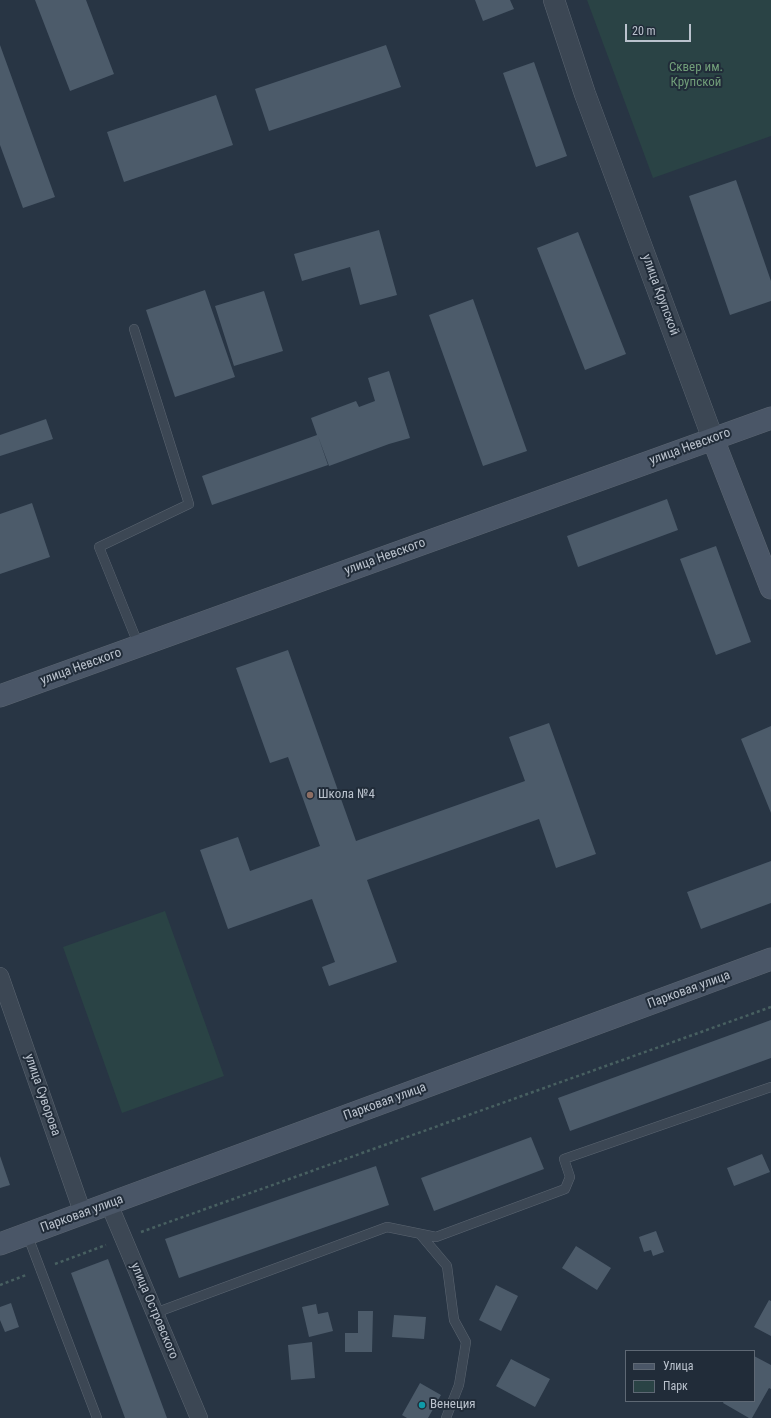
<!DOCTYPE html>
<html>
<head>
<meta charset="utf-8">
<style>
  body { margin:0 }
  #map { position:relative; width:771px; height:1418px; overflow:hidden; background:#283544; font-family:"Roboto Condensed",sans-serif }
  canvas { display:block }
  .legend { position:absolute; left:625px; top:1350px; width:130px; height:52px; box-sizing:border-box; background:#212c39; border:1px solid #5e6874; margin:0; padding:5px 7px; list-style:none; font-size:12px; color:#bac2cd }
  .legend li { display:flex; align-items:center; gap:8px; height:20px }
  .legend b { width:20px; border:1px solid #5e6874 }
  .scale { position:absolute; left:625px; top:24px; width:66px; height:18px; box-sizing:border-box; border:2px solid #bac2cd; border-top:0; padding-left:5px; font-size:12px; line-height:14px; white-space:nowrap; color:#bac2cd; -webkit-text-stroke:3px #212c39; paint-order:stroke }
</style>
</head>
<body>
<div id="map">
<canvas width="771" height="1418"></canvas>
<ul class="legend">
<li><b style="height:5px;background:#4a5667"></b>Улица</li>
<li><b style="height:11px;background:#2a4345"></b>Парк</li>
</ul>
<div class="scale">20 m</div>
</div>
<script>
const ctx = document.querySelector('canvas').getContext('2d');
ctx.lineJoin = 'round';
function fillPath(path, color) {
  ctx.fillStyle = color;
  ctx.fill(path, 'evenodd');
}
function strokePath(path, color, width, dash) {
  ctx.strokeStyle = color;
  ctx.lineWidth = width;
  ctx.lineCap = dash ? 'butt' : 'round';
  ctx.setLineDash(dash || []);
  ctx.stroke(path);
}
function drawText(font, color, halo, rows, align = 'center') {
  ctx.font = font + ' "Roboto Condensed",sans-serif';
  ctx.lineWidth = 4;
  ctx.setLineDash([]);
  ctx.textBaseline = 'middle';
  ctx.strokeStyle = halo;
  ctx.fillStyle = color;
  for (const [text, x, y, turn = 0] of rows) {
    ctx.save();
    ctx.translate(x, y);
    ctx.rotate((+turn || 0) * Math.PI / 180);
    ctx.textAlign = isNaN(turn) ? turn : align;
    if (halo) ctx.strokeText(text, 0, 0);
    ctx.fillText(text, 0, 0);
    ctx.restore();
  }
}
fillPath(new Path2D(`
  M 587,0 L 771,0 L 771,136 L 653,178 Z
  M 165,911 L 224,1076 L 122,1113 L 63,947 Z`), '#2a4345');
fillPath(new Path2D(`
  M 35,0 L 86,0 L 114,74 L 70,91 Z
  M 475,0 L 510,0 L 514,9 L 483,21 Z
  M 0,45 L 55,197 L 23,208 L 0,145 Z
  M 386,45 L 401,87 L 269,131 L 255,89 Z
  M 534,62 L 567,156 L 536,167 L 503,73 Z
  M 216,95 L 233,145 L 124,182 L 107,132 Z
  M 736,180 L 771,281 L 771,301 L 730,315 L 689,196 Z
  M 379,230 L 397,295 L 360,305 L 350,267 L 302,281 L 294,254 Z
  M 578,232 L 626,354 L 585,370 L 537,248 Z
  M 205,290 L 235,377 L 175,397 L 146,310 Z
  M 264,291 L 283,351 L 234,366 L 215,306 Z
  M 473,299 L 527,451 L 483,466 L 429,315 Z
  M 389,371 L 410,438 L 389,444 L 329,466 L 318,436 L 328,465 L 212,505 L 202,476 L 317,435 L 311,418 L 356,401 L 359,407 L 375,401 L 368,378 Z
  M 46,419 L 53,439 L 0,456 L 0,435 Z
  M 667,499 L 678,530 L 578,567 L 567,536 Z
  M 32,503 L 50,557 L 0,574 L 0,514 Z
  M 716,546 L 751,642 L 716,655 L 680,559 Z
  M 288,650 L 356,841 L 525,781 L 509,737 L 549,723 L 596,854 L 556,868 L 539,819 L 367,880 L 397,962 L 329,986 L 322,967 L 335,962 L 312,899 L 228,929 L 200,850 L 238,837 L 250,871 L 320,846 L 288,757 L 270,763 L 236,668 Z
  M 771,726 L 771,813 L 741,739 Z
  M 771,861 L 771,903 L 701,929 L 687,892 Z
  M 771,1020 L 771,1058 L 570,1131 L 558,1098 Z
  M 531,1137 L 544,1169 L 434,1211 L 421,1178 Z
  M 762,1154 L 770,1172 L 734,1186 L 727,1168 Z
  M 0,1156 L 10,1185 L 0,1188 Z
  M 376,1166 L 389,1205 L 179,1278 L 165,1239 Z
  M 656,1231 L 664,1252 L 653,1256 L 651,1250 L 644,1252 L 639,1237 Z
  M 576,1246 L 611,1268 L 597,1290 L 562,1268 Z
  M 108,1259 L 167,1418 L 125,1418 L 71,1273 Z
  M 496,1285 L 518,1296 L 501,1331 L 479,1320 Z
  M 769,1300 L 771,1301 L 771,1336 L 754,1327 Z
  M 11,1303 L 19,1327 L 5,1332 L 0,1320 L 0,1307 Z
  M 316,1304 L 318,1314 L 328,1312 L 333,1331 L 309,1337 L 302,1307 Z
  M 358,1311 L 373,1311 L 372,1352 L 345,1352 L 345,1333 L 358,1333 Z
  M 394,1315 L 426,1317 L 424,1339 L 392,1337 Z
  M 312,1342 L 315,1378 L 291,1380 L 288,1345 Z
  M 754,1356 L 771,1365 L 771,1389 L 769,1388 L 752,1418 L 749,1418 L 723,1403 L 724,1401 L 754,1401 Z
  M 511,1359 L 550,1379 L 535,1407 L 496,1386 Z
  M 420,1383 L 441,1395 L 428,1418 L 407,1418 L 402,1415 Z`), '#4c5b6a');
const service = new Path2D(`
  M 134,329 L 189,504 L 99,547 L 139,646
  M 27,1234 L 97,1418
  M 420,1234 L 447,1266 L 454,1320 L 466,1342 L 459,1385 L 446,1418
  M 155,1313 L 387,1227 L 436,1237 L 565,1189 L 570,1177 L 564,1159 L 771,1087`);
const minor = new Path2D(`
  M 0,976 L 83,1214
  M 109,1204 L 199,1418`);
const tertiary = new Path2D(`
  M 554,0 L 585,94 L 713,439`);
const secondary = new Path2D(`
  M 713,439 L 771,588
  M 0,696 L 771,418
  M 0,1244 L 771,959`);
strokePath(service, '#5b6571', 10);
strokePath(minor, '#5b6571', 18);
strokePath(tertiary, '#5b6571', 22);
strokePath(secondary, '#5b6571', 23);
strokePath(new Path2D(`
  M 141,1232 L 771,1007
  M 55,1264 L 106,1245
  M 0,1285 L 26,1275`), '#486061', 2.5, [3, 3]);
strokePath(service, '#3c4754', 9);
strokePath(minor, '#3c4754', 17);
strokePath(tertiary, '#3c4754', 21);
strokePath(secondary, '#4a5667', 22);
for (const [x, y, r, color] of [
  [310,795,4,"#8d6e63"],
  [422,1405,4,"#0f9aa8"]
]) {
  const dot = new Path2D();
  dot.arc(x, y, r, 0, 2 * Math.PI);
  ctx.fillStyle = color;
  ctx.fill(dot);
  strokePath(dot, '#212c39', 1.5);
}
drawText('13px', '#719e79', '#212c39', [
  ["Сквер им.",696,68],
  ["Крупской",696,83]
]);
drawText('13px', '#bac2cd', '#212c39', [
  ["улица Крупской",660,295,70],
  ["улица Невского",690,447,-20],
  ["улица Невского",385,557,-20],
  ["улица Невского",81,667,-20],
  ["Парковая улица",689,990,-20],
  ["улица Суворова",42,1095,71],
  ["Парковая улица",385,1102,-20],
  ["Парковая улица",82,1214,-20],
  ["улица Островского",154,1311,67]
]);
drawText('13px', '#bac2cd', '#212c39', [
  ["Школа №4",318,795],
  ["Венеция",430,1405]
], 'left');
</script>
</body>
</html>
